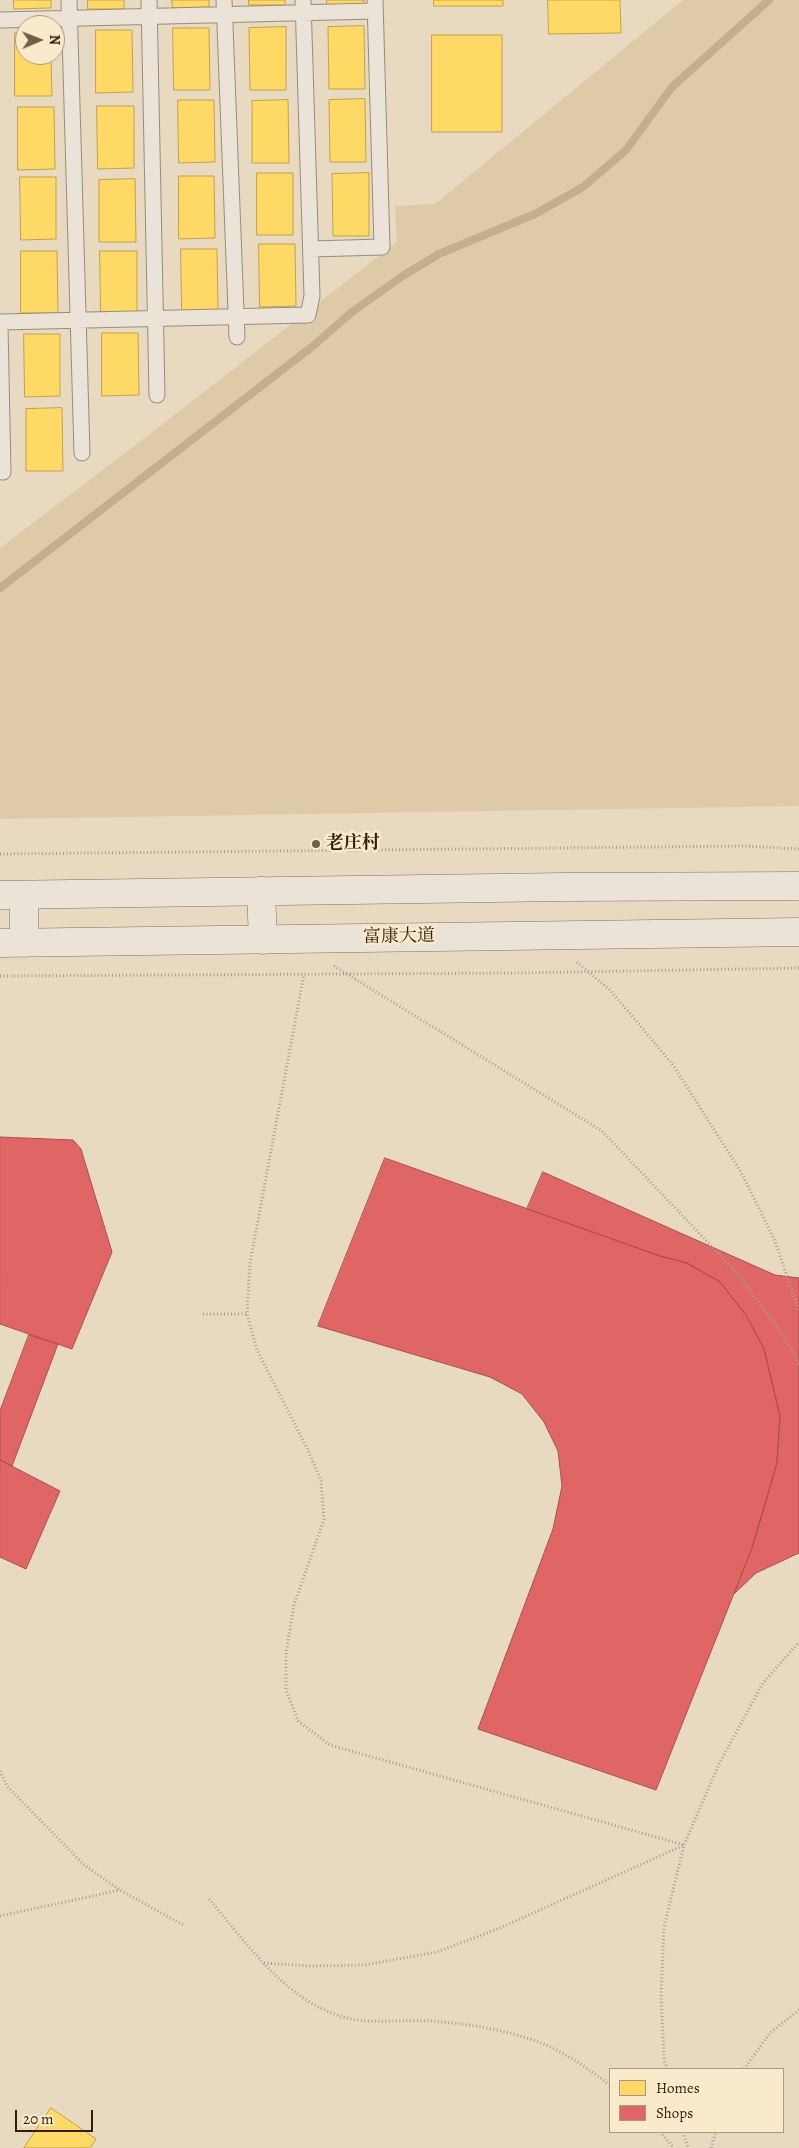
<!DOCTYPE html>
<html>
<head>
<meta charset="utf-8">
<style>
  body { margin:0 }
  #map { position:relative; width:799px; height:2148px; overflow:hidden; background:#e8dac1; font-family:Alegreya,serif }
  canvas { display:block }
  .legend { position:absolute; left:609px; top:2068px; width:175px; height:65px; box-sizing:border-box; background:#faeacc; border:1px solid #ab987d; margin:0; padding:6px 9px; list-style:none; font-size:15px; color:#341d07 }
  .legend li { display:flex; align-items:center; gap:10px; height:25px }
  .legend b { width:25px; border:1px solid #ab987d }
  .north { position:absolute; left:15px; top:15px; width:50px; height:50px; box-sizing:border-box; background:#faeacc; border:1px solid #ab987d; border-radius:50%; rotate:89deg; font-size:14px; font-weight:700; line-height:20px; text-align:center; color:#341d07 }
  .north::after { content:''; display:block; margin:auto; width:18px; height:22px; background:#735f48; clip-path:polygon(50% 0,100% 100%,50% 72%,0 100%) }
  .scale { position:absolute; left:15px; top:2110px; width:78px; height:22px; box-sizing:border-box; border:2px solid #341d07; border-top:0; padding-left:6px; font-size:15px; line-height:18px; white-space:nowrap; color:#341d07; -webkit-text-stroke:4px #faeacc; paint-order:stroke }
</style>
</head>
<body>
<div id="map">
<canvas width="799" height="2148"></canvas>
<ul class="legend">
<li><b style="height:14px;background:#ffd966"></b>Homes</li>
<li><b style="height:14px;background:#e06666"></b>Shops</li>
</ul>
<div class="north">N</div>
<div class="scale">20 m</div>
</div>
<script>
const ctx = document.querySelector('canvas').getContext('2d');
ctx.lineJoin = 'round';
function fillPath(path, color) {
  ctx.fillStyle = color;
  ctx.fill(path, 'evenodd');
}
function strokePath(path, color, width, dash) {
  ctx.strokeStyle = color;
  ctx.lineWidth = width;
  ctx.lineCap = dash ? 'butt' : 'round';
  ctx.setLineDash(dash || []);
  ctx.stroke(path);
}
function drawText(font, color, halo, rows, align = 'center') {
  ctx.font = font + ' Alegreya,"Noto Serif SC",serif';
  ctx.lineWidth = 5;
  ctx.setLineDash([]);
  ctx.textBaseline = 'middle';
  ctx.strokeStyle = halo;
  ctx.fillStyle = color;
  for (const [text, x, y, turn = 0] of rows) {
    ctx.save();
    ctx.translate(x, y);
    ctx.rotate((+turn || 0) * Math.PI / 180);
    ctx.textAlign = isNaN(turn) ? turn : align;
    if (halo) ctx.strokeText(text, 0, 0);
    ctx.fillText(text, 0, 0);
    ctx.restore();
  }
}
fillPath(new Path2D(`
  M 683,0 L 799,0 L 799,806 L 0,819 L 0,548 L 146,437 L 397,242 L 395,206 L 435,204 Z`), '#dfcaa8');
const homes = new Path2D(`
  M 14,0 L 51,0 L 51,8 L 14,9 Z
  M 88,0 L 124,0 L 124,9 L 88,9 Z
  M 172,0 L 209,0 L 209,7 L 173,8 Z
  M 249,0 L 285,0 L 285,5 L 249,5 Z
  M 327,0 L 364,0 L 364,4 L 327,5 Z
  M 434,0 L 503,0 L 503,6 L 434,6 Z
  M 548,0 L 620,0 L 621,33 L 549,34 Z
  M 364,26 L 365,89 L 329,89 L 328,27 Z
  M 286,27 L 286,90 L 250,90 L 249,28 Z
  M 173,28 L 209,28 L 210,90 L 174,90 Z
  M 96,30 L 132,30 L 133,92 L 96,93 Z
  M 15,33 L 25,33 L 25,55 L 51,55 L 52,96 L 15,96 Z
  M 432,35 L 502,35 L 502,132 L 432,132 Z
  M 365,99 L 366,162 L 330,162 L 329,100 Z
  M 178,100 L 214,100 L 215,162 L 179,163 Z
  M 288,100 L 289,163 L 252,163 L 252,101 Z
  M 97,106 L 134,106 L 134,168 L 98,169 Z
  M 18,107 L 54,107 L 55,169 L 18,170 Z
  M 257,173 L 293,173 L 293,235 L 257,235 Z
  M 369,173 L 369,236 L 333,236 L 332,174 Z
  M 179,176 L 214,176 L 215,238 L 179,239 Z
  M 20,177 L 56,177 L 56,239 L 21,240 Z
  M 135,179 L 136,242 L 99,242 L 99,180 Z
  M 259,244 L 295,244 L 296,306 L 260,307 Z
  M 181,249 L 217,249 L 218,311 L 182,312 Z
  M 21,251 L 57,251 L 58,313 L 21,313 Z
  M 100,251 L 137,251 L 137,314 L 101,314 Z
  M 102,333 L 138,333 L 139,395 L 102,396 Z
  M 24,334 L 60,334 L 60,396 L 25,397 Z
  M 62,408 L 63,471 L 26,471 L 26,409 Z
  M 51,2108 L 96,2139 L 90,2148 L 24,2148 Z`);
fillPath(homes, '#ffd966');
strokePath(homes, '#c2a14a', 1);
const shops = new Path2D(`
  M 0,1137 L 73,1140 L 81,1149 L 112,1252 L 72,1349 L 0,1324 Z
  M 385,1158 L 660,1256 L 687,1263 L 720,1282 L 746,1315 L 764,1349 L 780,1416 L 777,1463 L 752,1548 L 656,1790 L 478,1729 L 553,1529 L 562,1486 L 558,1451 L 544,1422 L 522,1394 L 490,1377 L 318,1326 Z
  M 543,1172 L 775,1275 L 799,1278 L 799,1553 L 756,1573 L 734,1594 L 752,1548 L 777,1463 L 780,1416 L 764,1349 L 746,1315 L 720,1282 L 687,1263 L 660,1256 L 527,1209 Z
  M 29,1335 L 58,1344 L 12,1466 L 0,1460 L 0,1411 Z
  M 0,1460 L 60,1491 L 26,1569 L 0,1557 Z`);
fillPath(shops, '#e06666');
strokePath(shops, '#ac504a', 1);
strokePath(new Path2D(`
  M 0,588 L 313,346 L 352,312 L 404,275 L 439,254 L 535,214 L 583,187 L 626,150 L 672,87 L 769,0`), '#c4af8d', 8);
const lane = new Path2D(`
  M 69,0 L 82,453
  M 149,0 L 157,395
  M 224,0 L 237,337
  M 0,20 L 375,11
  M 311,249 L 382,247 L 375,0
  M 0,322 L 308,315 L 312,296 L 303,0
  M 0,326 L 3,472`);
const secondary = new Path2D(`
  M 261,891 L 263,940
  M 0,895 L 564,887 L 799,886
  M 0,943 L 799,932
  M 24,943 L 24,895`);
strokePath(lane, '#978c7c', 17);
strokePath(secondary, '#7d7263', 29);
strokePath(new Path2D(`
  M 0,854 L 745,846 L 799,849
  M 577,962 L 611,991 L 673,1065 L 741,1172 L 775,1241 L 799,1311
  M 334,966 L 602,1131 L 736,1272 L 777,1327 L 792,1350 L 799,1366
  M 0,976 L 515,973 L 799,968
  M 203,1314 L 247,1314
  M 0,1771 L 7,1786 L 83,1864 L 120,1890 L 185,1926
  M 209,1899 C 245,1941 282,1996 337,2015 C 366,2026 401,2019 431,2021 C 470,2024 510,2030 546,2045 C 569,2055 590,2070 610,2085
  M 0,1916 L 120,1890
  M 264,1963 L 311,1966 L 364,1965 L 437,1952 L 500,1928 L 684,1845 L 330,1745 L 298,1721 L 286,1690 L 286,1653 L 294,1605 L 324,1519 L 321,1481 L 307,1448 L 257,1350 L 247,1314 L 250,1263 L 304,974
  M 667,2069 L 664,2059 L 661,1995 L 664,1927 L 684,1845 L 719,1764 L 763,1683 L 799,1642
  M 744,2069 L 770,2033 L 799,2010
  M 660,2132 L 674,2148
  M 683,2132 L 688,2148
  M 711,2148 L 716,2132`), '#a79f94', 3, [1, 2.5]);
strokePath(lane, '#ebe3d7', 15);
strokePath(secondary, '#ebe3d7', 28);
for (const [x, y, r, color] of [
  [316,844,5,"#735f48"]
]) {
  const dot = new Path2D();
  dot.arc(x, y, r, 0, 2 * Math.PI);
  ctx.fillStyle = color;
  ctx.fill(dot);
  strokePath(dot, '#faeacc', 2);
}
drawText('bold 18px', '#341d07', '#faeacc', [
  ["老庄村",326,844]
], 'left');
drawText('18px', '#341d07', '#faeacc', [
  ["富康大道",399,937,-1]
]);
</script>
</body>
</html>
